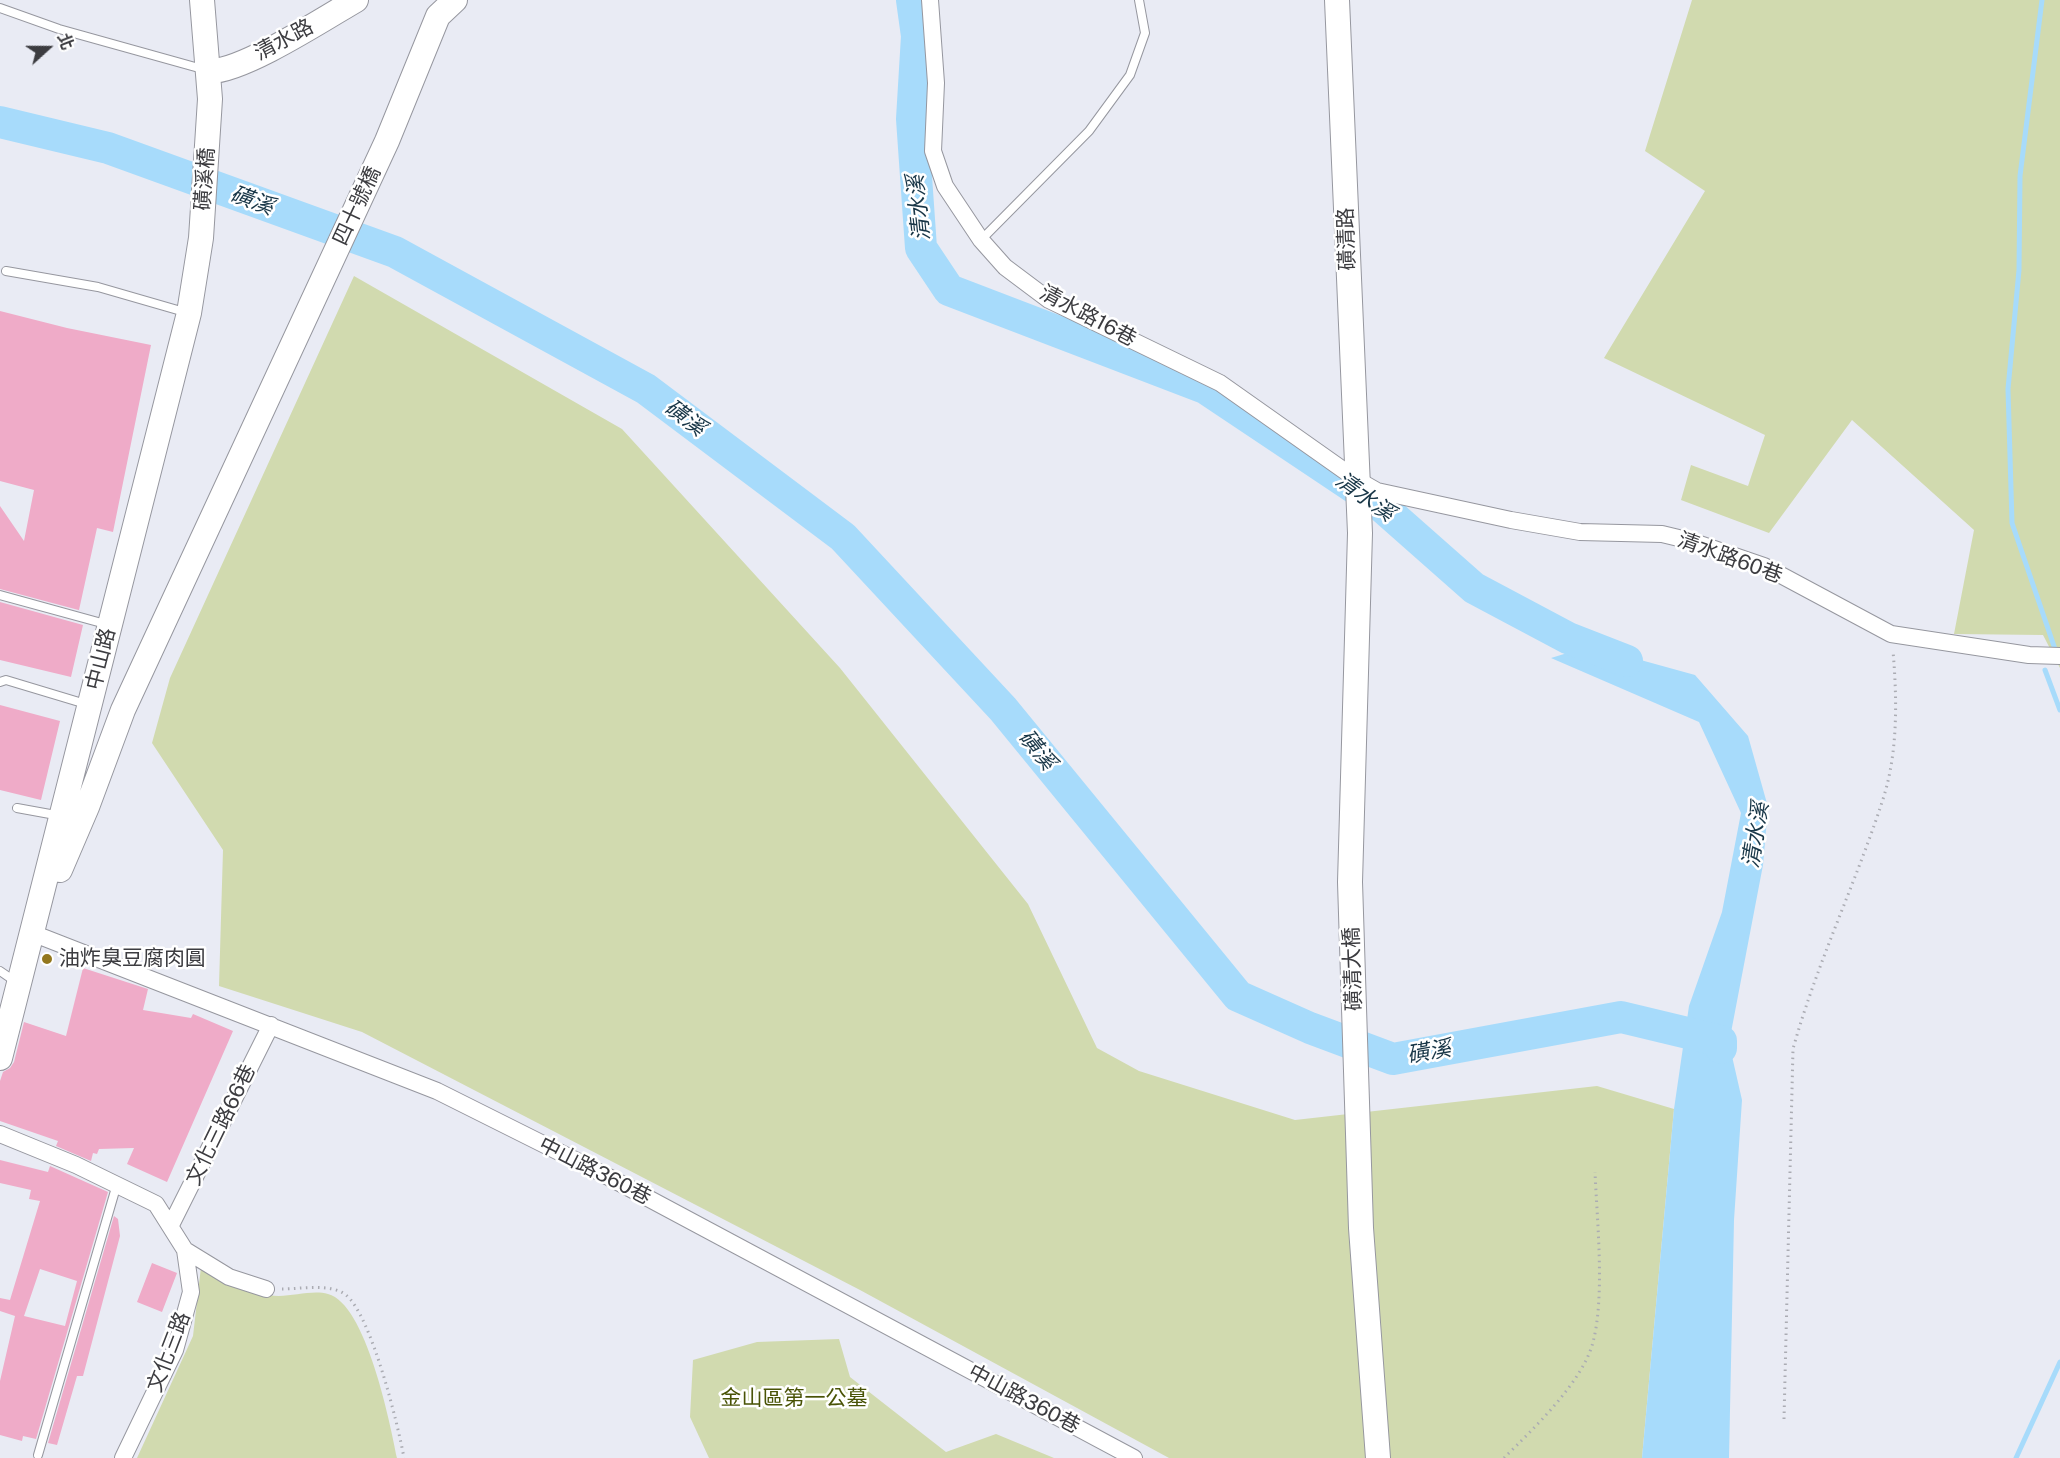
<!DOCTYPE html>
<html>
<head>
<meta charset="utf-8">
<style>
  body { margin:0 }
  #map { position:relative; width:2060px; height:1458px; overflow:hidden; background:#e9ebf4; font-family:"Public Sans","Noto Sans TC",sans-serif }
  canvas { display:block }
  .north { position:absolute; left:18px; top:18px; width:60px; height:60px; -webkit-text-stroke:4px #fff; paint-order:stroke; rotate:69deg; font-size:16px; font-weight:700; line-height:24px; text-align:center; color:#3c3c40 }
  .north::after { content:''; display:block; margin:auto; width:21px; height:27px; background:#3c3c40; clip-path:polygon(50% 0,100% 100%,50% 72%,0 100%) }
</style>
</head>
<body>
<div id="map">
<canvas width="2060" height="1458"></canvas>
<div class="north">北</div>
</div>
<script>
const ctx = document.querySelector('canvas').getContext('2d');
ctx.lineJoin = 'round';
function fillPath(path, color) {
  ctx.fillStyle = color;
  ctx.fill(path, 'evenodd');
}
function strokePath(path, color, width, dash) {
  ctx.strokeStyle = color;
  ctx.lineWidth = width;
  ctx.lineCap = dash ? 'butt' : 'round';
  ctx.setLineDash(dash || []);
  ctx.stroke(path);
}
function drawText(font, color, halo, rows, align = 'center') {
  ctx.font = font + ' "Public Sans","Noto Sans TC",sans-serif';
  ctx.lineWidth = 5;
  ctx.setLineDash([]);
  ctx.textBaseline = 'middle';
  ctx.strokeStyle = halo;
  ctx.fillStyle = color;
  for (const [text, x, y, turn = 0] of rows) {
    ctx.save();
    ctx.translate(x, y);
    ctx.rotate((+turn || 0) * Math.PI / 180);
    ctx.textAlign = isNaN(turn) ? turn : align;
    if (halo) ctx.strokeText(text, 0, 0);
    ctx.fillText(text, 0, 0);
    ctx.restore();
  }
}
fillPath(new Path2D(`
  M 1692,0 L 2060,0 L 2060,668 L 2043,635 L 1954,634 L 1974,530 L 1852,420 L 1769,533 L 1681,500 L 1691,465 L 1748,486 L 1765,435 L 1604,358 L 1705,191 L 1645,151 Z
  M 354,276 L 622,429 L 840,668 L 1028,904 L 1097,1048 L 1139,1071 L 1295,1120 L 1597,1086 L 1674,1109 L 1642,1458 L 1169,1458 L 860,1290 L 362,1032 L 219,986 L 223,850 L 152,743 L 170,678 Z
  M 201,1267 C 222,1276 246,1290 269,1295 C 287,1299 310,1289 328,1294 C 366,1304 390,1422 397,1458 L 137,1458 L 193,1336 Z
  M 839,1339 L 850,1377 L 946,1452 L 996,1434 L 1054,1458 L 709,1458 L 690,1417 L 693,1360 L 757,1342 Z`), '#d1daaf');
fillPath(new Path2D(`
  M 1590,646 L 1695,675 L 1748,736 L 1768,807 L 1763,865 L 1729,1043 L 1742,1100 L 1734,1220 L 1729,1458 L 1642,1458 L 1674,1109 L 1689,1006 L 1722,912 L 1741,813 L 1699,722 L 1551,658 Z`), '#a7dbfb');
strokePath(new Path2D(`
  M 2042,0 L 2020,176 L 2019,270 L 2008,389 L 2012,523 L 2056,652
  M 2045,670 L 2060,710
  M 2016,1458 L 2060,1362`), '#a7dbfb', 5);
strokePath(new Path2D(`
  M 912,0 L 917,36 L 912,119 L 921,248 L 949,290 L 1205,388 L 1380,505 L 1474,588 L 1568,638 L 1627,661
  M 0,122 L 108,148 L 395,252 L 646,389 L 843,537 L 1003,709 L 1238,996 L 1310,1028 L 1393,1059 L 1621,1017 L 1721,1041 L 1721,1048`), '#a7dbfb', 32);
fillPath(new Path2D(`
  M 0,311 L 67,328 L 151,345 L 113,532 L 97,528 L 79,610 L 86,612 L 0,589 L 0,506 L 24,541 L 34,490 L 0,481 Z
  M 0,602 L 83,625 L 71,677 L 0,660 Z
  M 0,705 L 60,721 L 41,800 L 0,790 Z
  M 83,968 L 148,989 L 143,1010 L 191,1018 L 193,1014 L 233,1031 L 167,1182 L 127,1164 L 134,1148 L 99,1149 L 97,1154 L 93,1153 L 91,1161 L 56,1146 L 58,1141 L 0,1121 L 0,1081 L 3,1072 L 10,1068 L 14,1062 L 24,1022 L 66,1036 Z
  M 0,1160 L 48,1172 L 50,1166 L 108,1192 L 36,1439 L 23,1436 L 22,1441 L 0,1435 L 0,1381 L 15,1316 L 0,1311 L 0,1298 L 10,1300 L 40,1201 L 29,1199 L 31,1190 L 0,1183 ZM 40,1269 L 77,1281 L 65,1326 L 24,1316 Z
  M 114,1216 L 118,1219 L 120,1236 L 83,1376 L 77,1376 L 57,1445 L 48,1443 Z
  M 152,1263 L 177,1273 L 162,1312 L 137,1302 Z`), '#efabc8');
const lane = new Path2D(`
  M 0,8 L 59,29 L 206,70
  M 981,240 L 1089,131 L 1130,75 L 1145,33 L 1139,0
  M 6,271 L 98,287 L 188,313
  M 0,595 L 109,625
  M 0,682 L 6,680 L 89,705
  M 17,808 L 61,816
  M 0,971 L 16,982
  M 38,1455 L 117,1184`);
const street = new Path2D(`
  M 930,0 L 936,83 L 933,151 L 945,186 L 981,240 L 1005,267 L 1049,300 L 1220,383 L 1356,479 L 1377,491 L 1511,520 L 1580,532 L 1662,534 L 1691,541 L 1764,566 L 1891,634 L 2029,655 L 2060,656
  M 32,933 L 437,1091 L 601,1173 L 1134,1458
  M 0,1134 L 76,1165 L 156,1204 L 185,1250 L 191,1292 L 175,1350 L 123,1458
  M 171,1225 L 271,1025
  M 185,1250 L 229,1277 L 266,1289`);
const secondary = new Path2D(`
  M 1337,0 L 1360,533 L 1350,882 L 1361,1228 L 1378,1458
  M 210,71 C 242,72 325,18 356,0
  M 60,870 L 87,807 L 123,710 L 387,141 L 438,16 L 455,0
  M 0,1058 L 189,313 L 201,238 L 210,99 L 202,0`);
strokePath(lane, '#96979f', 10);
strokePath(street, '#96979f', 18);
strokePath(secondary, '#96979f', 26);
strokePath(new Path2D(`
  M 282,1289 C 300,1289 331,1283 346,1295 C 371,1315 398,1424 404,1458
  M 1784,1419 L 1793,1049 C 1817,962 1857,881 1884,796 C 1898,750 1897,698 1893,651
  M 1504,1458 C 1532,1430 1583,1382 1593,1342 C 1605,1297 1597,1220 1595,1172`), '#abacb3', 3, [1.5, 4.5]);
strokePath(lane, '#fff', 8);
strokePath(street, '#fff', 16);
strokePath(secondary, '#fff', 24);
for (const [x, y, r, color] of [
  [47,959,6,"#93771e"]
]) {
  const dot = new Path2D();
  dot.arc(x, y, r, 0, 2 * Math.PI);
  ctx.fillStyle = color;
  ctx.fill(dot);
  strokePath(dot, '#fff', 2);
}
drawText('21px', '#3c3c40', '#fff', [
  ["清水路",284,40,-28],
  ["磺溪橋",205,179,-86],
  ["四十號橋",357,206,-65],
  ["磺清路",1347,239,-92],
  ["清水路16巷",1088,316,28],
  ["清水路60巷",1730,558,20],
  ["中山路",101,659,-76],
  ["磺清大橋",1353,969,-92],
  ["文化三路66巷",221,1125,-64],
  ["中山路360巷",595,1171,27],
  ["文化三路",169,1352,-69],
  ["中山路360巷",1024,1399,28]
]);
drawText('21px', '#3c3c40', '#fff', [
  ["油炸臭豆腐肉圓",59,959]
], 'left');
drawText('21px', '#495306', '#fff', [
  ["金山區第一公墓",794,1399]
]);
drawText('italic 22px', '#183647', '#fff', [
  ["磺溪",252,201,20],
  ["清水溪",919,208,-96],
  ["磺溪",685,418,37],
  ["清水溪",1365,497,36],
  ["磺溪",1037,750,51],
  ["清水溪",1756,835,-81],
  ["磺溪",1429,1052,-10]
]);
</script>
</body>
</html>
